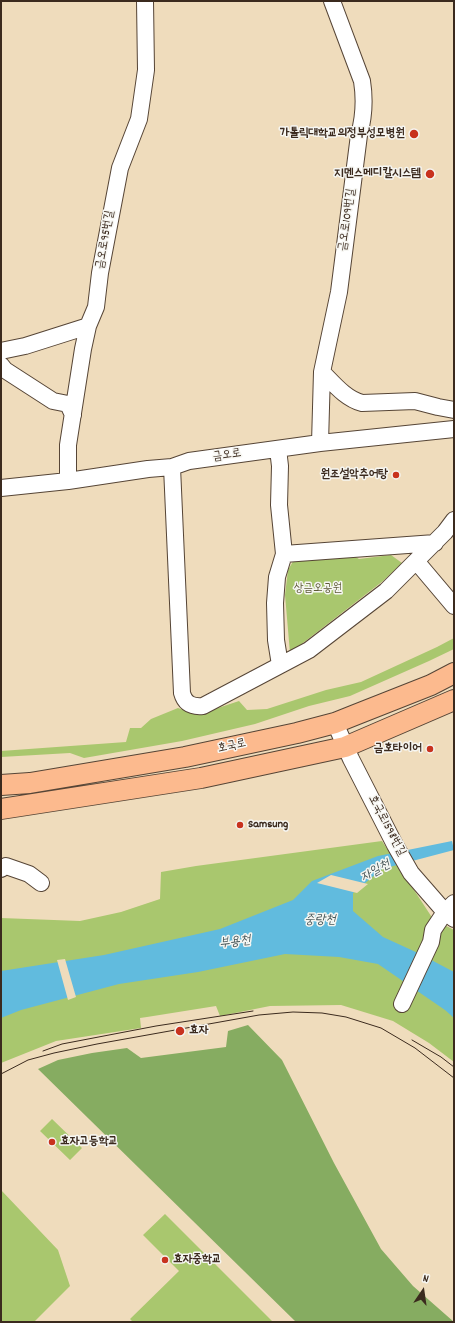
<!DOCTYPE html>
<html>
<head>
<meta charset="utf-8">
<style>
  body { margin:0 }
  #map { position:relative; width:455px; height:1323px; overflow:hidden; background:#efdcbc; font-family:Dekko,sans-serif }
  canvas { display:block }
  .frame { position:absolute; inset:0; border:2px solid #3b2a1e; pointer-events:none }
  .north { position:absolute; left:403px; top:1271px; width:40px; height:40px; -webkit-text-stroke:3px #f6f6f2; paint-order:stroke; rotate:13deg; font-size:11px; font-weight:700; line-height:16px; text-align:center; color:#3b2a1e }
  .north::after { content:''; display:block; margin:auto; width:14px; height:18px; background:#3b2a1e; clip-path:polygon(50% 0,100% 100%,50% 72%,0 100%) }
</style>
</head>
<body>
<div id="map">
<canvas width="455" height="1323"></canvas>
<div class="frame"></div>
<div class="north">N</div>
</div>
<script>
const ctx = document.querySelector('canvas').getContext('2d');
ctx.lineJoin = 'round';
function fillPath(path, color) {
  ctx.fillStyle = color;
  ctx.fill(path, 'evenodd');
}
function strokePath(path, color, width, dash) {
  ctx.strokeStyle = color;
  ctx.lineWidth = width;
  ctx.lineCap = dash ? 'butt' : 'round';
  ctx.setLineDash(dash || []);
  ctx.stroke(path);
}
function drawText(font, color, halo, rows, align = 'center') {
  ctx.font = font + ' Dekko,"Poor Story",sans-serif';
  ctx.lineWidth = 3;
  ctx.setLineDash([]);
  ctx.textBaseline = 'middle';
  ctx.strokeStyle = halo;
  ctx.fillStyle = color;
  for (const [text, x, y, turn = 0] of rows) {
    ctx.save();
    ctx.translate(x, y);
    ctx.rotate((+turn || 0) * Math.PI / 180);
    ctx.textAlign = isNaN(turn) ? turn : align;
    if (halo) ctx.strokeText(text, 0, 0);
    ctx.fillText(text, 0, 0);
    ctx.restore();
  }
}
fillPath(new Path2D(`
  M 349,553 L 359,559 L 391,555 L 402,563 L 383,581 L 290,653 L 285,595 L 288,570 L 295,558 Z
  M 454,638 L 454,649 L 429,661 L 350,696 L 309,706 L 255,724 L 182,741 L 84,758 L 70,753 L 1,757 L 1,751 L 126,742 L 130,728 L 141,728 L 151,719 L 178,708 L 190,712 L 209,711 L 239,701 L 247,710 L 267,709 L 326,690 L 361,682 L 437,647 Z
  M 382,841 L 433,919 L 454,930 L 454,1062 L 429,1043 L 393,1021 L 341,1005 L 270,1006 L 220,1016 L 216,1006 L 147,1017 L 140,1018 L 141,1028 L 56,1041 L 1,1063 L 1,918 L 80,921 L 121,912 L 160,899 L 161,872 L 196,866 Z
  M 52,1119 L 82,1148 L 70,1160 L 40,1131 Z
  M 1,1190 L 58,1250 L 70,1286 L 34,1322 L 1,1322 Z
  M 165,1214 L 273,1322 L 133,1322 L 130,1319 L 179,1271 L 143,1235 Z`), '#a9c76e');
fillPath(new Path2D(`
  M 248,1025 L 282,1060 L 334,1163 L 381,1249 L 413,1286 L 454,1322 L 296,1322 L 38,1069 L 58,1060 L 92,1053 L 127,1048 L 141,1058 L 226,1047 L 228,1031 Z`), '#86ac61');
fillPath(new Path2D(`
  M 452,841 L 454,850 L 382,869 L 353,893 L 353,911 L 383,937 L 418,953 L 454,972 L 454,1018 L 445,1010 L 378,964 L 339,957 L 285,954 L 198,972 L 119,984 L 21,1010 L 1,1018 L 1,971 L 104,955 L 220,929 L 293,900 L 312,881 L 378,856 Z`), '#61bbde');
fillPath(new Path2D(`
  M 331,875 L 368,884 L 357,893 L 317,883 Z
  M 65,959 L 76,997 L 68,1000 L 57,960 Z`), '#efdcbc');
const minor = new Path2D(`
  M 1,351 L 25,346 L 88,326
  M 1,365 L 5,370 L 53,401 L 68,404 L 73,415
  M 322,372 C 334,384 346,399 362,403 L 415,401 L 438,407 L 454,410
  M 320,443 L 322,372 L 339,292 L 359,135 C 364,117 365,100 362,81 L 332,1
  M 278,449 L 280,466 L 279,505 L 284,554 L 277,577 L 275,603 L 276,640 L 280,665
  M 172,467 L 182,693 C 185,704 192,707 203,706 L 309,650 L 386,591 L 445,532 L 454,520
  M 68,481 L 68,445 L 83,349 L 88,326 L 96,307 L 100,273 L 120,168 L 139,119 L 146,70 L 145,1
  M 1,488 L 68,481 L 148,469 L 172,467 L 189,461 L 320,443 L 454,429
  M 284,554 L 435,543
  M 416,561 L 454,606
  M 335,723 L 351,759 L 395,845 L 411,873 L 445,912 L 454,919
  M 1,869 L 6,866 L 29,874 L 41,883
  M 402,1004 L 431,942 L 433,930 L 445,912 L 454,903`);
const major = new Path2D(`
  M 1,785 L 30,783 L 185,757 L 297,733 L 335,723 L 355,715 L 431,685 L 454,673
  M 1,809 L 201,778 L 345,747 L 454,700`);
strokePath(minor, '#564536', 18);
strokePath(major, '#564536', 22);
strokePath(minor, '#fff', 16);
strokePath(major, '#fcba8e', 20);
strokePath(new Path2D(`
  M 412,1040 L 441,1057 L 454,1067
  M 43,1051 L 62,1044 L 156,1026 L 253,1011
  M 1,1074 L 28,1060 L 54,1053 L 97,1044 L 259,1015 L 293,1012 L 322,1013 L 346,1017 L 381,1028 L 415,1048 L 454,1078`), '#3b2a1e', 1);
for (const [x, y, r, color] of [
  [414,134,5,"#c8321e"],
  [430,174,5,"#c8321e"],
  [396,475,4,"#c8321e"],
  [430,749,4,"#c8321e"],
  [240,825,4,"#c8321e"],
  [180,1031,5,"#c8321e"],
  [52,1142,4,"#c8321e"],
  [165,1260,4,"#c8321e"]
]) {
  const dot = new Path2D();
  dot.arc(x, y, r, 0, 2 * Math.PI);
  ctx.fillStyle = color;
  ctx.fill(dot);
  strokePath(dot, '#f6f6f2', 1.5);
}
drawText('bold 12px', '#3b2a1e', '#f6f6f2', [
  ["가톨릭대학교의정부성모병원",405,134],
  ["지멘스메디칼시스템",421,174],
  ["원조설악추어탕",388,475],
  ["금호타이어",422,749],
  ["Samsung",248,825,"left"],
  ["효자",189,1031,"left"],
  ["효자고등학교",60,1142,"left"],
  ["효자중학교",173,1260,"left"]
], 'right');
drawText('12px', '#3b2a1e', '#f6f6f2', [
  ["금오로109번길",348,220,-82],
  ["금오로95번길",106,240,-80],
  ["금오로",227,456,-8],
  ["호국로",232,747,-12],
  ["호국로1598번길",386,826,62]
]);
drawText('12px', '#5c5936', '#f6f6f2', [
  ["상금오공원",318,589]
]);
drawText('italic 13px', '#465658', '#f6f6f2', [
  ["자일천",376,872,-29],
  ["중랑천",320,921],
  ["부용천",235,943,-7]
]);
</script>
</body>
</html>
